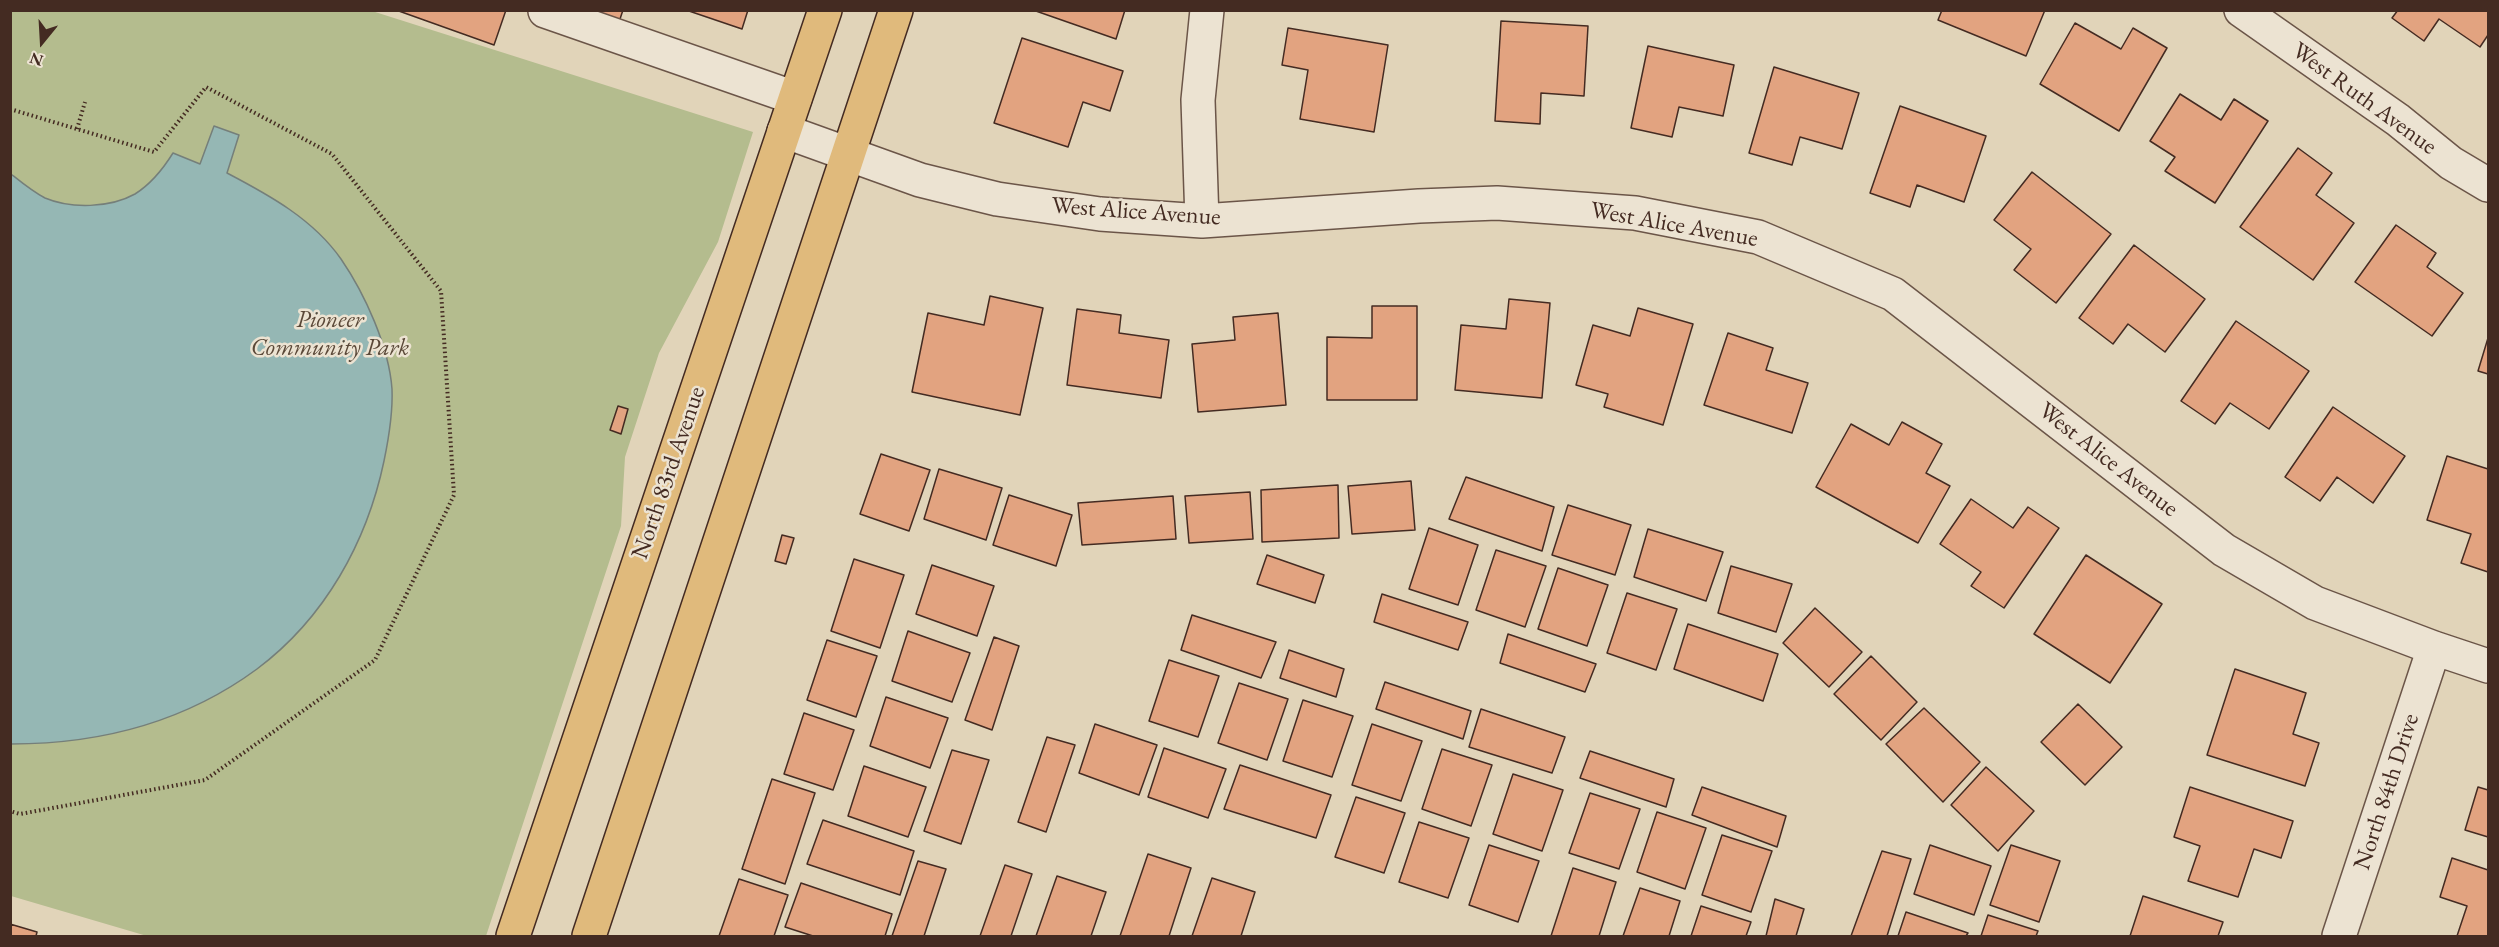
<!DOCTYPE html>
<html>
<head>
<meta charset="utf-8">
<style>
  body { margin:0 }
  #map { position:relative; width:2499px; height:947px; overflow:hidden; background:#e1d4b9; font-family:"EB Garamond",serif }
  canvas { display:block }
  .frame { position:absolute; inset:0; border:12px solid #442b22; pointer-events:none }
  .north { position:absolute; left:12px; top:12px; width:60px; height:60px; -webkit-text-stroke:4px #ece3d2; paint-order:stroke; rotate:198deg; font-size:16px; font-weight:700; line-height:24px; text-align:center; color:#442b22 }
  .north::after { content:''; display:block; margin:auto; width:21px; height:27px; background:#442b22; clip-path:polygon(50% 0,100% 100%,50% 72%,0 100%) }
</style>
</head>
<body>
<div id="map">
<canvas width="2499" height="947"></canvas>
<div class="frame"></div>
<div class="north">N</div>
</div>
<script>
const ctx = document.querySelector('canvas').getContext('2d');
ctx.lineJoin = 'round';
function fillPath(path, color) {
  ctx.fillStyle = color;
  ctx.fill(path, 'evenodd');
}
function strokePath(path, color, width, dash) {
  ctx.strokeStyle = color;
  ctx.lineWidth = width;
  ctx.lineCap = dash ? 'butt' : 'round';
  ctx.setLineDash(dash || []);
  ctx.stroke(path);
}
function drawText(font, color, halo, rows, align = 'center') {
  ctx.font = font + ' "EB Garamond",serif';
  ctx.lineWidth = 5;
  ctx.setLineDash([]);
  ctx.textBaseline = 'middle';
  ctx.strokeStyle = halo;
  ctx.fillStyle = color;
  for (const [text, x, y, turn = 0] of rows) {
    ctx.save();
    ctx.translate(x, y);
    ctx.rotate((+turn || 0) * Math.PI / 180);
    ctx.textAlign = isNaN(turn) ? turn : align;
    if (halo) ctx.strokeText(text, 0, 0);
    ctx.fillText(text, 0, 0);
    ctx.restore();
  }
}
fillPath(new Path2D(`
  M 10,11 L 372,11 L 753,132 L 718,242 L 659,353 L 625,457 L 621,526 L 486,936 L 147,936 L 11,896 Z`), '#b4bc8e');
const water = new Path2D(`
  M 214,126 L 239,135 L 227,173 C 269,195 313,219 341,259 C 365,294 389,347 392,389 C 393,413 389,437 384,461 C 367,542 325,618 257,669 C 185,722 100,744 11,744 L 11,174 C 21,182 33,192 45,198 C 71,209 110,208 135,194 C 151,184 163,169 173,153 L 200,164 Z`);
fillPath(water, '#95b7b4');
strokePath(water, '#757f7a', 1.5);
const building = new Path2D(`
  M 396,10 L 506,10 L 494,45 Z
  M 583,10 L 623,10 L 619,22 Z
  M 686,10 L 748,10 L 742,29 Z
  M 1033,10 L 1125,10 L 1116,39 Z
  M 1942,10 L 2045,10 L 2026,56 L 1938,20 Z
  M 2398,10 L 2488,10 L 2488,35 L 2480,47 L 2439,19 L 2424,41 L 2392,18 Z
  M 1501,21 L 1588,26 L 1584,96 L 1541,93 L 1540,124 L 1495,121 Z
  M 2075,23 L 2121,49 L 2133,28 L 2167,48 L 2119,131 L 2040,84 Z
  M 1288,28 L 1388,45 L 1374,132 L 1300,119 L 1308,70 L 1282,65 Z
  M 1022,38 L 1123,71 L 1110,111 L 1083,102 L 1068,147 L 994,123 Z
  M 1648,46 L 1734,65 L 1723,116 L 1679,107 L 1672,137 L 1631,128 Z
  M 1774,67 L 1859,93 L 1842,149 L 1800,137 L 1792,165 L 1749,153 Z
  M 2180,94 L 2221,120 L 2234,99 L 2268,121 L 2215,203 L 2165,171 L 2175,157 L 2150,141 Z
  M 1900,106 L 1986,136 L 1964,202 L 1917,185 L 1910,207 L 1870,193 Z
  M 2298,148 L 2332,173 L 2316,195 L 2354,223 L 2313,280 L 2240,227 Z
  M 2032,172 L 2111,234 L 2056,303 L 2014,270 L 2031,249 L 1994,220 Z
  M 2396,225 L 2436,253 L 2427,267 L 2463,293 L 2432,336 L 2355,282 Z
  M 2134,245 L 2205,299 L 2165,352 L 2128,324 L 2113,344 L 2079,318 Z
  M 990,296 L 1043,308 L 1020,415 L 912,392 L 928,313 L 984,325 Z
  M 1509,299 L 1550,303 L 1542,398 L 1455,390 L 1461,325 L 1506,329 Z
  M 1372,306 L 1417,306 L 1417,400 L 1327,400 L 1327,337 L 1372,338 Z
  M 1638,308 L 1693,324 L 1663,425 L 1604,407 L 1608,394 L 1576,385 L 1593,325 L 1630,336 Z
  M 1077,309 L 1121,315 L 1119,333 L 1169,340 L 1161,398 L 1067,385 Z
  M 1278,313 L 1286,405 L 1198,412 L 1192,344 L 1235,340 L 1233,317 Z
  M 2236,321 L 2309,371 L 2269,429 L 2230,403 L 2215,424 L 2181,401 Z
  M 1728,333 L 1773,348 L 1766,370 L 1808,383 L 1792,433 L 1704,405 Z
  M 2488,338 L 2488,374 L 2478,371 Z
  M 618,406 L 628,409 L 621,434 L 610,430 Z
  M 2333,407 L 2405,456 L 2373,503 L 2337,477 L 2320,501 L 2285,477 Z
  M 1902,422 L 1942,444 L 1926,473 L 1950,486 L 1918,543 L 1816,487 L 1851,424 L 1889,445 Z
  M 881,454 L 930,470 L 909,531 L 860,514 Z
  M 2447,456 L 2488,469 L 2488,572 L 2461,563 L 2471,534 L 2427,520 Z
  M 939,469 L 1002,488 L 986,540 L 924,519 Z
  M 1466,477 L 1554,507 L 1542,551 L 1449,519 Z
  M 1411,481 L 1415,530 L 1352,534 L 1348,486 Z
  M 1338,485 L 1339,538 L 1262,542 L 1261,490 Z
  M 1250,492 L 1253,539 L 1189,543 L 1185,496 Z
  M 1009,495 L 1072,515 L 1056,566 L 993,545 Z
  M 1173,496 L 1176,539 L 1082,545 L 1078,503 Z
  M 1971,499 L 2013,528 L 2028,507 L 2059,528 L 2004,608 L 1971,586 L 1981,572 L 1940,544 Z
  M 1568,505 L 1631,525 L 1615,575 L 1552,555 Z
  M 1429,528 L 1478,545 L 1458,605 L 1409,589 Z
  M 1648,529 L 1723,552 L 1706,601 L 1634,577 Z
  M 782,535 L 794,538 L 786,564 L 775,561 Z
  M 1496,550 L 1546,566 L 1525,627 L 1476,610 Z
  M 1267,555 L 1324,575 L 1315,603 L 1257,584 Z
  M 2086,555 L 2162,604 L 2110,683 L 2034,634 Z
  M 854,559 L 904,575 L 880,648 L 831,631 Z
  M 932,565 L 994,586 L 977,636 L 916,614 Z
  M 1731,566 L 1792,584 L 1776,632 L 1718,613 Z
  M 1558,568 L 1608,585 L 1587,646 L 1538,629 Z
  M 1627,593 L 1677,609 L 1656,670 L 1607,653 Z
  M 1382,594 L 1468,622 L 1458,650 L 1374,622 Z
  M 1815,608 L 1862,652 L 1829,687 L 1783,643 Z
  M 1192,615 L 1276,642 L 1261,678 L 1181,650 Z
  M 1688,624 L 1778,654 L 1763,701 L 1674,669 Z
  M 908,631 L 970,653 L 952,702 L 892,681 Z
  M 1508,634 L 1596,664 L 1585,692 L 1500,663 Z
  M 994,637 L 1019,646 L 992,730 L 965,720 Z
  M 827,640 L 877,656 L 856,717 L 807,700 Z
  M 1289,650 L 1344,669 L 1336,697 L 1280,678 Z
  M 1871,656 L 1917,702 L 1881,740 L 1834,694 Z
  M 1169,660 L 1219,676 L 1198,737 L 1149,721 Z
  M 2235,669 L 2306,693 L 2293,734 L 2319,743 L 2305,786 L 2207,755 Z
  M 1385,682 L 1471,711 L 1463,739 L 1376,709 Z
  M 1239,683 L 1288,699 L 1267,760 L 1218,743 Z
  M 886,697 L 948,718 L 930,768 L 870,746 Z
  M 1303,700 L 1353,716 L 1332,777 L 1283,761 Z
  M 2078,704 L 2122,747 L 2085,785 L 2041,742 Z
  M 1924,708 L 1980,762 L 1943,802 L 1886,744 Z
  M 1481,709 L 1565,737 L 1552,773 L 1469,747 Z
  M 804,713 L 854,730 L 833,790 L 784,774 Z
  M 1095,724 L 1157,745 L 1139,795 L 1079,773 Z
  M 1372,724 L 1422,741 L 1401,801 L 1352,785 Z
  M 1047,737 L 1075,745 L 1046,832 L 1018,822 Z
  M 1164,748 L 1226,769 L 1208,818 L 1148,797 Z
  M 1442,749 L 1492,765 L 1471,826 L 1422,809 Z
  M 952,750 L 989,760 L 961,844 L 924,831 Z
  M 1590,751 L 1674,779 L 1666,807 L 1580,778 Z
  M 1240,765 L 1331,795 L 1316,838 L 1224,809 Z
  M 864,766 L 926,787 L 908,837 L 848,816 Z
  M 1986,767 L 2034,811 L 1998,851 L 1951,805 Z
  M 1513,774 L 1563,790 L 1542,851 L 1493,834 Z
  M 772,779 L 815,793 L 785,884 L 742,869 Z
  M 1702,787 L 1786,816 L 1777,847 L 1692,815 Z
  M 2190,787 L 2293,821 L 2281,858 L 2254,849 L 2238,897 L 2188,881 L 2200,846 L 2174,837 Z
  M 2478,787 L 2488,790 L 2488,837 L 2465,830 Z
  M 1590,793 L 1640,809 L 1619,869 L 1569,853 Z
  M 1356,797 L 1405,813 L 1384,873 L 1335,857 Z
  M 1657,812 L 1706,828 L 1685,889 L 1637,872 Z
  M 823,820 L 914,851 L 900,895 L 807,864 Z
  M 1419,822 L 1469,838 L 1448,898 L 1399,882 Z
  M 1722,835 L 1772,851 L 1751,912 L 1702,895 Z
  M 1489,845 L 1539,861 L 1518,922 L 1469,905 Z
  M 1930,845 L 1991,866 L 1974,915 L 1914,894 Z
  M 2011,845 L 2060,861 L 2039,922 L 1990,905 Z
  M 1882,851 L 1911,859 L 1887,936 L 1851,936 Z
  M 1148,854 L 1191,868 L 1169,936 L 1120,936 Z
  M 2452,858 L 2488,870 L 2488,936 L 2457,936 L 2467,906 L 2440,897 Z
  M 918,861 L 946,869 L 924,936 L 892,936 Z
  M 1005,865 L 1032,874 L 1011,936 L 980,936 Z
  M 1573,868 L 1616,882 L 1599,936 L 1551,936 Z
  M 1057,876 L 1106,892 L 1091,936 L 1036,936 Z
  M 1212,878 L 1255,892 L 1241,936 L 1192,936 Z
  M 739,879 L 788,895 L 774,936 L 719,936 Z
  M 801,883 L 892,914 L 885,936 L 813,936 L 785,927 Z
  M 1640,888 L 1680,901 L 1669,936 L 1623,936 Z
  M 2143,896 L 2223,922 L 2218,936 L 2130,936 Z
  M 1775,899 L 1804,909 L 1796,936 L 1766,936 Z
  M 1701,906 L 1751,922 L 1746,936 L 1691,936 Z
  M 1906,912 L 1968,933 L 1966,936 L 1898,936 Z
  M 1988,915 L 2038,931 L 2036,936 L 1981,936 Z
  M 10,924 L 37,932 L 36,936 L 10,936 Z`);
fillPath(building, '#e2a380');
strokePath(building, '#442b22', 1.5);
const minor = new Path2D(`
  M 2241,10 L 2398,120 L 2451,163 L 2488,185
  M 545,11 L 795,98
  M 784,131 L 920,180 L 997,199 L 1100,214 L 1202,221 L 1419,206 L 1497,203 L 1635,213 L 1758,237 L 1893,294 L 2224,550 L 2315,603 L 2434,648 L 2488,666
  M 1202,221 L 1198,100 L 1207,10
  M 2339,936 L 2434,648`);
const major = new Path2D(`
  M 513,936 L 825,10
  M 589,936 L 896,10`);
strokePath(minor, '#6b5548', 36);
strokePath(major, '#442b22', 36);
strokePath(new Path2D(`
  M 10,109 L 154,152 L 206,87 L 332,154 L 441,291 L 454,495 L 375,660 L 205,780 L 20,814 L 10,811
  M 77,129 L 85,102`), '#442b22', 4, [1.5, 3]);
strokePath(minor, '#ece3d2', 33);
strokePath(major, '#e0ba7c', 33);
drawText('24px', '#442b22', '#ece3d2', [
  ["West Ruth Avenue",2364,99,36],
  ["West Alice Avenue",1136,212,4],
  ["West Alice Avenue",1674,225,10],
  ["West Alice Avenue",2108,460,38],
  ["North 83rd Avenue",669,473,-71],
  ["North 84th Drive",2387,792,-72]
]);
drawText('italic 24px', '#5a4838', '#ece3d2', [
  ["Pioneer",330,320],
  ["Community Park",330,348]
]);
</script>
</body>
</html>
